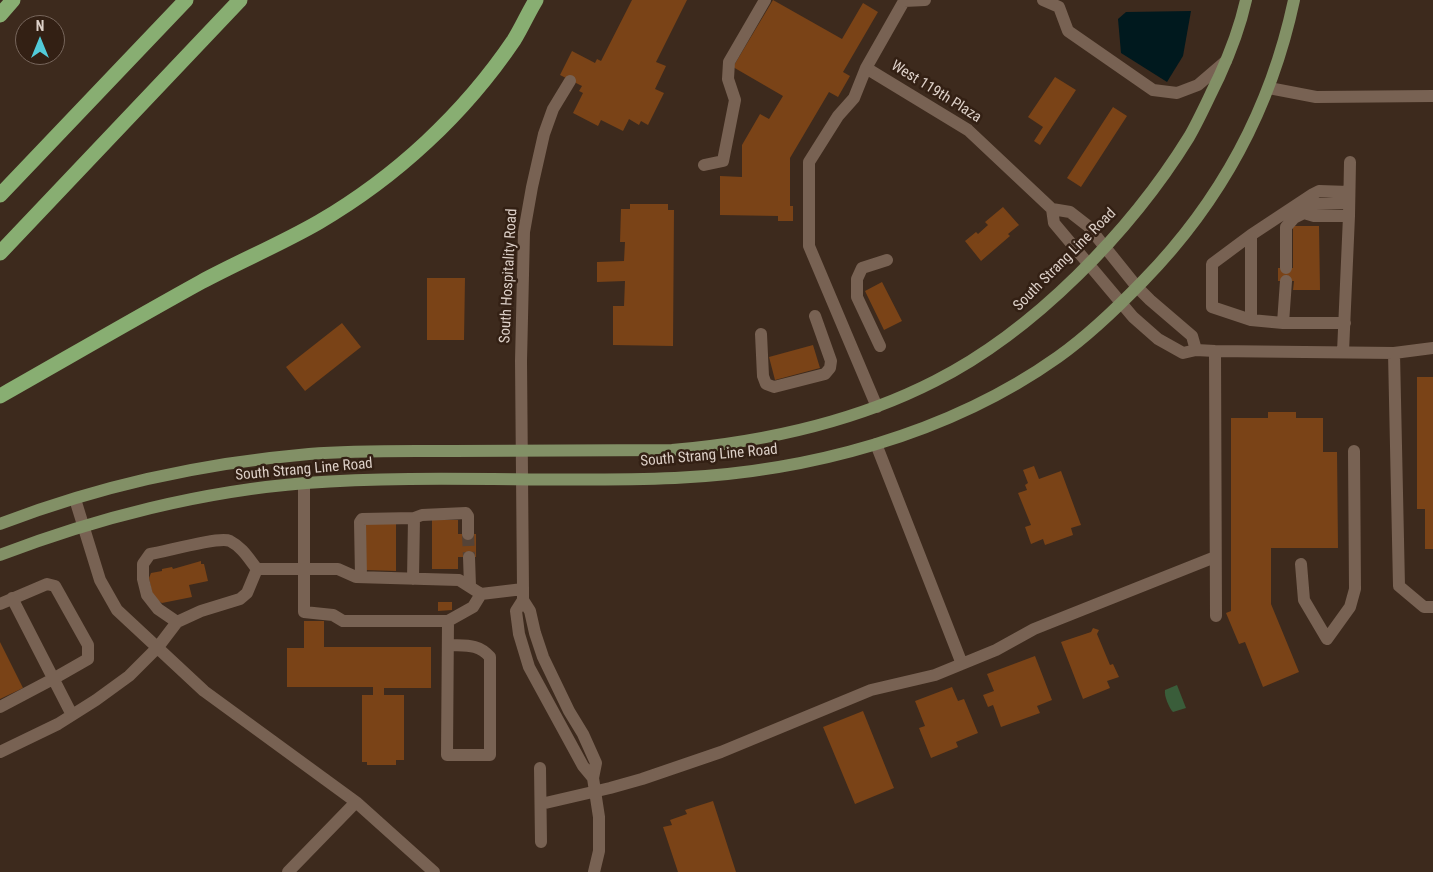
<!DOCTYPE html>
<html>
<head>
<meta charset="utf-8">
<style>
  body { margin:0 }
  #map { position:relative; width:1433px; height:872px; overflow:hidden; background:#3d2a1d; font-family:"Roboto Condensed",sans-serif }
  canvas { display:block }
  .north { position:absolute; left:15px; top:15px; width:50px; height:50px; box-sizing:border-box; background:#332014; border:1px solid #77665c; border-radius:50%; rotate:0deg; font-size:14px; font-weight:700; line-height:20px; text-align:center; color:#ddd0c8 }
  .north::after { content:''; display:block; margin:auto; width:18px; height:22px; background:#52cbd9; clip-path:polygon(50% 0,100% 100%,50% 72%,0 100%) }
</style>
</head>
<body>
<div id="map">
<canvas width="1433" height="872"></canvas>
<div class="north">N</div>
</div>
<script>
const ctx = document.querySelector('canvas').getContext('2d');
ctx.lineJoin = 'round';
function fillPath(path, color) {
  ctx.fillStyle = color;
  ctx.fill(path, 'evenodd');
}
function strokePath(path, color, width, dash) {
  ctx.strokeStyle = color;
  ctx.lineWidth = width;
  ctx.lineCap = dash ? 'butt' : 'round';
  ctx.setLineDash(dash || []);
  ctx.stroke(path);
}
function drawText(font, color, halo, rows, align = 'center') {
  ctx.font = font + ' "Roboto Condensed",sans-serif';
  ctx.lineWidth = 5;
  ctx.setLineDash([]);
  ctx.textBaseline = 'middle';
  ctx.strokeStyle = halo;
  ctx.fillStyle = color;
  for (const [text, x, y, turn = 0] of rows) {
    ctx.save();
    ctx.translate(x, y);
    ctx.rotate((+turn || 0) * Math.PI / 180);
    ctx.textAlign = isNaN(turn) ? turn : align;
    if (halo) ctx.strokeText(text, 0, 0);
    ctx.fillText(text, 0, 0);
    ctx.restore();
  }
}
fillPath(new Path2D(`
  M 1177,685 L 1186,708 L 1173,712 C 1169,708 1164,696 1165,690 Z`), '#3a5d3a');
fillPath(new Path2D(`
  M 1191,11 L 1183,56 L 1167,82 L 1121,53 L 1118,19 L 1126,12 Z`), '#00191e');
fillPath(new Path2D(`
  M 632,0 L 687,0 L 656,62 L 666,66 L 655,89 L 664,93 L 648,125 L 641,121 L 639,125 L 629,119 L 623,131 L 601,120 L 598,126 L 573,113 L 583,93 L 579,91 L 582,86 L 560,75 L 572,51 L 595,63 L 597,59 L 601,61 Z
  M 773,0 L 842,39 L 863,3 L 878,12 L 843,72 L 850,76 L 838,97 L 829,92 L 790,158 L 790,206 L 793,206 L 793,221 L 778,221 L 778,216 L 720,215 L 720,176 L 742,177 L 742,145 L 760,114 L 769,119 L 783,96 L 733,67 Z
  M 1055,77 L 1076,90 L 1040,145 L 1034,141 L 1043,127 L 1028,117 Z
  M 1113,107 L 1127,116 L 1081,187 L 1067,178 Z
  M 630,204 L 668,204 L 668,210 L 674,210 L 673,346 L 613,345 L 613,306 L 624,306 L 625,281 L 597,282 L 597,262 L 624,261 L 625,242 L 620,242 L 621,209 L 630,209 Z
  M 1003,207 L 1019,225 L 1008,234 L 1010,236 L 981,261 L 965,241 L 976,232 L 978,234 L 988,225 L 985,222 Z
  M 1293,226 L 1319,226 L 1320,290 L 1293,290 L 1294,281 L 1278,281 L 1278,268 L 1293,268 Z
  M 427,278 L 465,278 L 464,340 L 427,340 Z
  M 882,282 L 902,321 L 884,330 L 865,291 Z
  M 342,323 L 361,347 L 305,391 L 286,367 Z
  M 813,345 L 820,368 L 775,380 L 769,357 Z
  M 1417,377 L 1433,377 L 1433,549 L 1425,549 L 1425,509 L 1417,509 Z
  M 1268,412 L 1296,412 L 1296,418 L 1323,418 L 1323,452 L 1337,452 L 1338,548 L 1271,548 L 1271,604 L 1299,672 L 1263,687 L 1245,642 L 1239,644 L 1226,613 L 1231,611 L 1231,418 L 1268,418 Z
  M 1034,466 L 1039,479 L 1061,471 L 1081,525 L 1071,528 L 1073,535 L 1045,545 L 1043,539 L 1031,544 L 1025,527 L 1031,525 L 1018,493 L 1027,490 L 1025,485 L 1028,483 L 1023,470 Z
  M 432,520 L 458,520 L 458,534 L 476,534 L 476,557 L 458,557 L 458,569 L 432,569 Z
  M 365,524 L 396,524 L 396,571 L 365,570 Z
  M 201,561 L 201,564 L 204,564 L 208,581 L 189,585 L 192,597 L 162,603 L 153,598 L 149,578 L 151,573 L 162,571 L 162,569 L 172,567 L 173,569 Z
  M 438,602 L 452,602 L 452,610 L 438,611 Z
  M 304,621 L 324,621 L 324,647 L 431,647 L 431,688 L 384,688 L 384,695 L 404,695 L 404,760 L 396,760 L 396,765 L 367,765 L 367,762 L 362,762 L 362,695 L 373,695 L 373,687 L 287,687 L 287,648 L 304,648 Z
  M 1093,628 L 1099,630 L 1097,634 L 1110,665 L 1113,664 L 1119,677 L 1107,681 L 1110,688 L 1083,699 L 1061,642 L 1091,632 Z
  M 0,642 L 23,688 L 0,699 Z
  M 1035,656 L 1052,700 L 1037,706 L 1040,713 L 1001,727 L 993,705 L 988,707 L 983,695 L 994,691 L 987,674 Z
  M 952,687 L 958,701 L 964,699 L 978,733 L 956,742 L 958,747 L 931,758 L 919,728 L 925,726 L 915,701 Z
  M 863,711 L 894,788 L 855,804 L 823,727 Z
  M 713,801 L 736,872 L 678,872 L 663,827 L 672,825 L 670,820 L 687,814 L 685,810 Z`), '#7a4317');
strokePath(new Path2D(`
  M 468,534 L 469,557`), '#554337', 12, [12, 6]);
strokePath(new Path2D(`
  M 1043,0 L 1059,7 L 1068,31 L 1153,90 L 1177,93 L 1198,85 L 1226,61
  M 866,68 L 968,130 L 1052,209 L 1070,212 L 1088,226 L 1137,287 L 1150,300 L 1192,336 L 1196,350
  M 570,81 L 553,109 L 544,134 L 532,187 L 524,232 L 521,361 L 523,589 L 523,600 L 516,611 L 519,634 L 529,667 L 583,766 L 593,778
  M 1269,88 L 1316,97 L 1433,96
  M 704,165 L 723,161 L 735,100 L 728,79 L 729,62 L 765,0
  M 1052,209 L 1054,223 L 1133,317 L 1158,339 L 1183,353 L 1196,350 L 1215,351 L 1394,353 L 1433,348
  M 1304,213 L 1314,216 L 1349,216
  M 1251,235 L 1251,320
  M 1286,268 L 1286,227 L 1294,218 L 1304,213 L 1316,204 L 1349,203
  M 1283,323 L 1286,281
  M 1345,323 L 1283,323 L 1251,320 L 1212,307 L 1212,264 L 1251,235 L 1313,194 L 1319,191 L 1349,192
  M 761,334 L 763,376 L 766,384 L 774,387 L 825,374 L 830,368 L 831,361 L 815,316
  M 880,346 L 857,297 L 857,279 L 862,268 L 887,260
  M 1215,351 L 1216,616
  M 1343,352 L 1349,216 L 1350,162
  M 1394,353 L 1399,586 L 1424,607 L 1433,607
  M 877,407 L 809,246 L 809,162 L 838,116 L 854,98 L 866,68 L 904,1 L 925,0
  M 876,444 L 962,664
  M 304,483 L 304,612 L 333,615 L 343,621 L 448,621 L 473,607 L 481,594
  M 75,499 L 100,580 L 117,610 L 204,691 L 356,802 L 434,872
  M 414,518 L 422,515 L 466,513 L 468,516 L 468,534
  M 469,557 L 470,586
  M 1301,564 L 1304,600 L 1327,639 L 1350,607 L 1355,589 L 1354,451
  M 257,569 L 338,569 L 356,577 L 459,580 L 481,594 L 523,589
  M 361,577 L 360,522 L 362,519 L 414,518 L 413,579
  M 12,598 L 72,715
  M 523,600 L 530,611 L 535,633 L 543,657 L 569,711 L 583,734 L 596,763 L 593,778 L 599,817 L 599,851 L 594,872
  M 0,604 L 47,584 L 55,586 L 88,645 L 88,659 L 53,679 L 0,707
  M 177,622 L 158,609 L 147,595 L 143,579 L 143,564 L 150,554 C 164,552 219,536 230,541 C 242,547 249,559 257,569
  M 448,645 C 465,646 478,643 490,657 L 490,755 L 447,755 L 448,621
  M 0,752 L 58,724 L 96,700 L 129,676 L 158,647 L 177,622 L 201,611 L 240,599 L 247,593 L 257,569
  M 540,768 L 541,842
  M 541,804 L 610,788 L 642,779 L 721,752 L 871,690 L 935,675 L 996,650 L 1034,629 L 1215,557
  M 288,872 L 356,802`), '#786253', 12);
strokePath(new Path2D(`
  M 0,524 C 98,486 205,463 309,454 C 357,450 405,451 453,451 C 526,451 599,450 672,450 C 763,442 853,423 935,381 C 1034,331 1131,231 1189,137 C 1200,118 1209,97 1219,77 C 1230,53 1240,27 1246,0
  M 0,555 C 96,518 203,491 306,483 C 428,474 552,483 675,478 C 807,472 948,435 1058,357 C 1089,335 1117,308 1144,280 C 1221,201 1271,108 1294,0`), '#829066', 12);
strokePath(new Path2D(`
  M 0,15 L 13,0
  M 0,195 L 186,0
  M 0,253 L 240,0
  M 0,396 C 67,358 134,319 201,282 C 240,261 281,244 319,222 C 396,177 464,114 514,40 C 522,27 528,13 536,0`), '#88ae72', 15);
drawText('15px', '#ddd0c8', '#332014', [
  ["West 119th Plaza",936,92,32],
  ["South Strang Line Road",1065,260,-45],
  ["South Hospitality Road",509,276,-87],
  ["South Strang Line Road",709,456,-5],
  ["South Strang Line Road",304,470,-5]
]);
</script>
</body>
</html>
